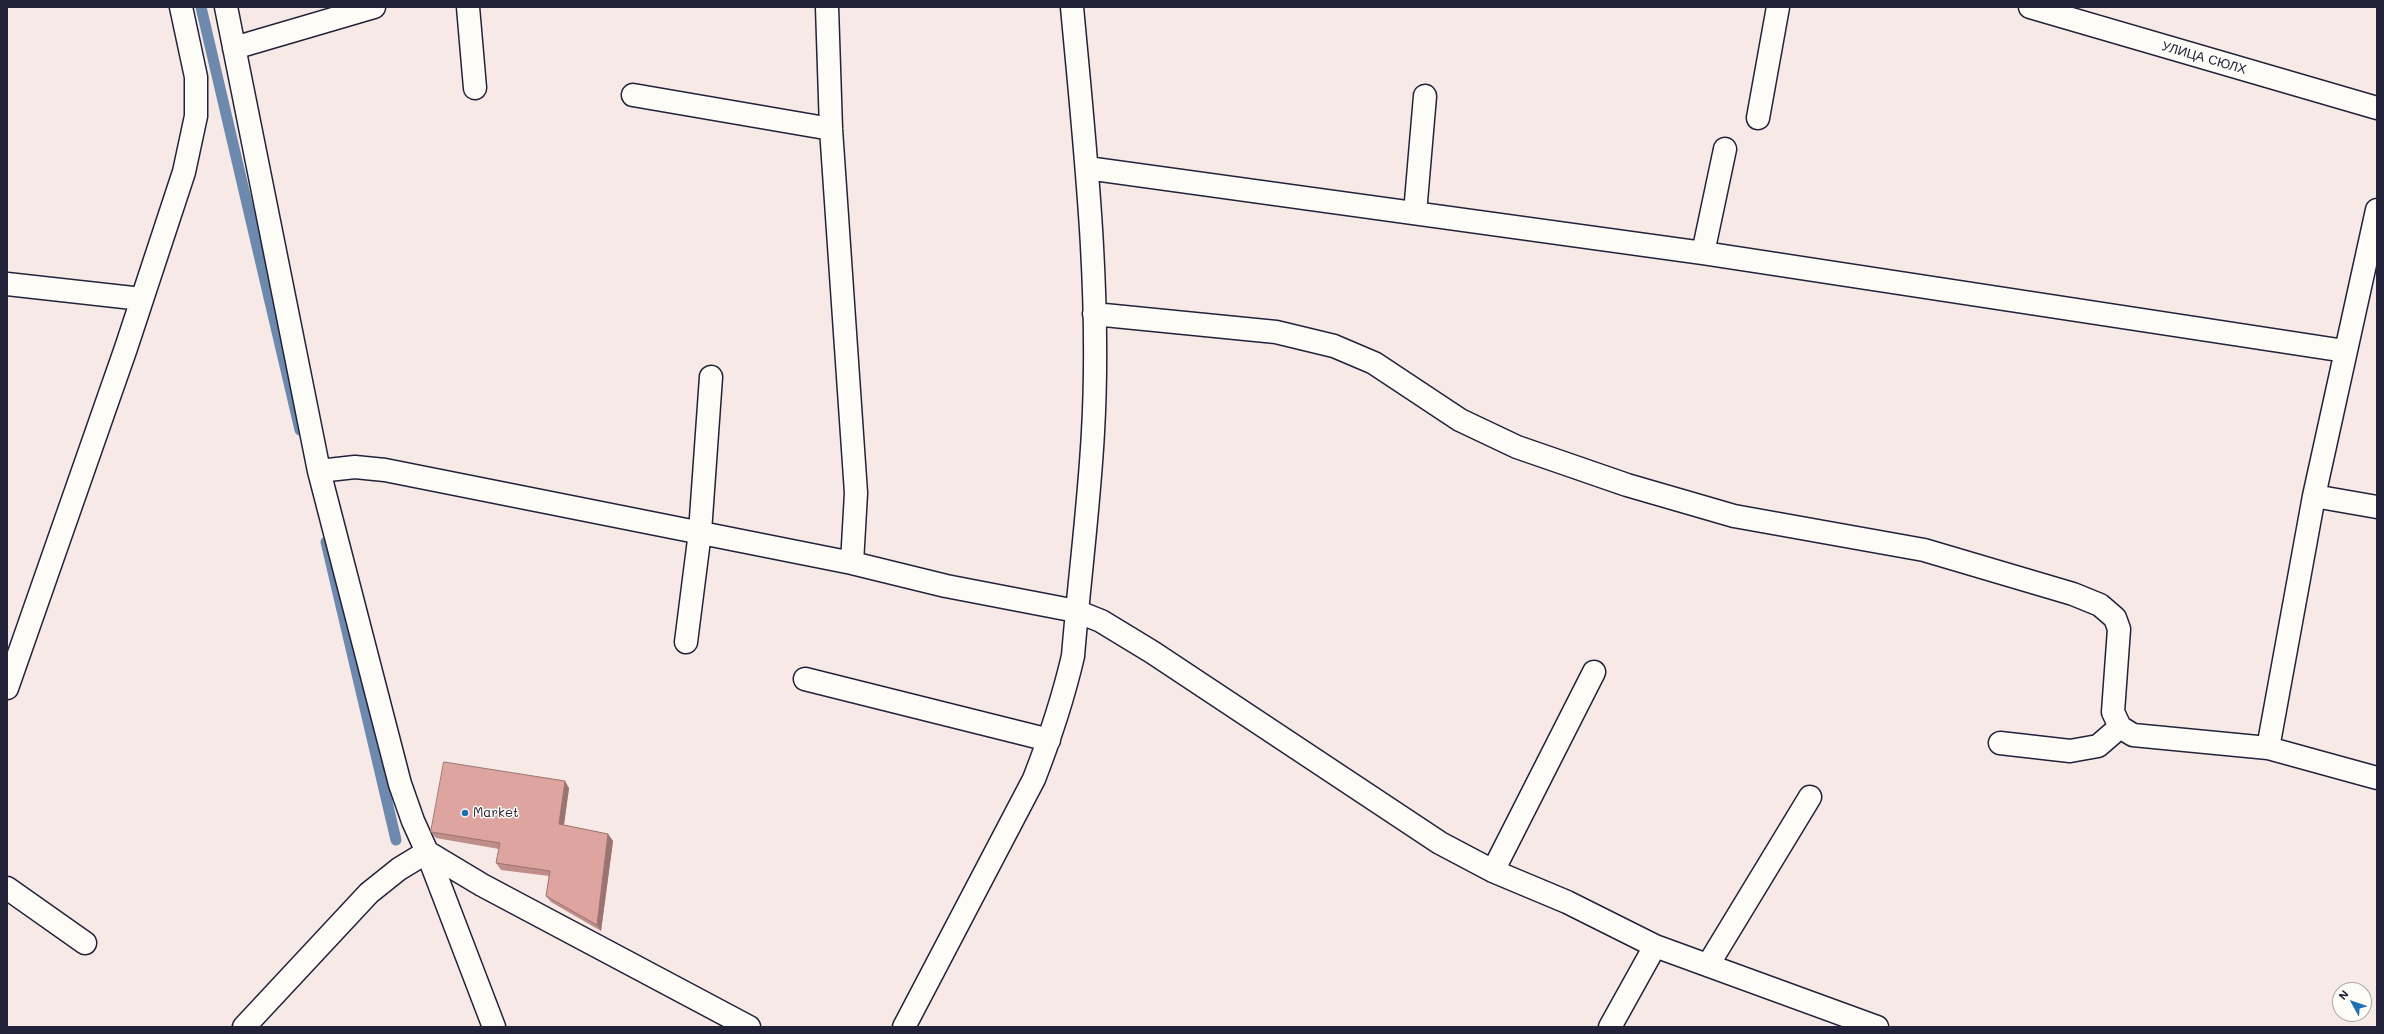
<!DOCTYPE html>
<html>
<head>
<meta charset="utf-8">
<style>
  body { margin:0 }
  #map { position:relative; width:2384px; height:1034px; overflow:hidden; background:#f7eae6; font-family:Mali,sans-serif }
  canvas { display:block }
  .frame { position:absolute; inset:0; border:8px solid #22223b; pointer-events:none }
  .north { position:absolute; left:2332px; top:982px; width:40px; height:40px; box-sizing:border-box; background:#fdfcf7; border:1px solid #a5a5ac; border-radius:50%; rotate:310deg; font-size:11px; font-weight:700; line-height:16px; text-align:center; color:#22223b }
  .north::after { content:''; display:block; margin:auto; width:14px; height:18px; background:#1f6fb2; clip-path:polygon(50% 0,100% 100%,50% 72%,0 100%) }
</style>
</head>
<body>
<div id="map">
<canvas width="2384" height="1034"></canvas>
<div class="frame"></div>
<div class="north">N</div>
</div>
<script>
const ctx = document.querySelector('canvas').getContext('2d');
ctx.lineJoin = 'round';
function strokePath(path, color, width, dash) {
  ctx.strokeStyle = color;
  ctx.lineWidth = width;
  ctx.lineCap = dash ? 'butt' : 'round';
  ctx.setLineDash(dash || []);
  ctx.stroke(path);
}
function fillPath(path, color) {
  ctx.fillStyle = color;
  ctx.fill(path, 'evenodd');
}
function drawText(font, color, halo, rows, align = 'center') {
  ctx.font = font + ' Mali,sans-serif';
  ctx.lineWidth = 3;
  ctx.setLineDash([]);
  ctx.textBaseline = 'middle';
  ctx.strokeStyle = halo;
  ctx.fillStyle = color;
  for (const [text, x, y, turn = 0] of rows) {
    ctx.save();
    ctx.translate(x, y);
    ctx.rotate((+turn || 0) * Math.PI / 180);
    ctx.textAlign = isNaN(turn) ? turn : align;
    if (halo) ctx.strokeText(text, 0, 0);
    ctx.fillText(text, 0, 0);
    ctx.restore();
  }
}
strokePath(new Path2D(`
  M 201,7 L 300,430
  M 326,542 L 396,840`), '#6d8aae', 11);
const minor = new Path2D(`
  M 226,7 L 319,471 L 400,784 L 413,821 L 427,852 L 494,1027
  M 468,7 L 475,88
  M 827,7 L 831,129 L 856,493 L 852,563
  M 2030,7 L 2377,108
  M 234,48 L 374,7
  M 633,95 L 831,129
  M 1758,118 L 1778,7
  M 1087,168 L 1703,253 L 2345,351
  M 1415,213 L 1425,96
  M 1703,253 L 1725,149
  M 7,284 L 142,299
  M 1094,314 L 1276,332 L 1334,346 L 1374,363 L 1460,420 L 1517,447 L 1627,485 L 1734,516 L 1924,550 L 2073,594 L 2100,605 L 2115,618 L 2119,629 L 2113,712 L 2120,727 L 2133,735 L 2268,748 L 2377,778
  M 319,471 L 355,467 L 385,470 L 852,563 L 946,586 L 1076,611 L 1101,621 L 1152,652 L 1440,843 L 1493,871 L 1567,902 L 1655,946 L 1877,1027
  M 2314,496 L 2377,507
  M 686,642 L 700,532 L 711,377
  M 805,679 L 1049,740
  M 7,688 L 126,348 L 184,172 L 196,116 L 196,77 L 181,7
  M 2000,743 L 2070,751 L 2098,746 L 2120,727
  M 2268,748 L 2314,496 L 2377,210
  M 427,852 L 482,885 L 749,1027
  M 1493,871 L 1594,672
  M 7,888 L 85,943
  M 1708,965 L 1810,797
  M 244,1027 L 369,893 L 399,869 L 427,852
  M 904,1027 L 1034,779 C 1050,738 1063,699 1073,656 C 1079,582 1089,507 1093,432 C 1101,290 1085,148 1072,7
  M 1610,1027 L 1655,946`);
strokePath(minor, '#22223b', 25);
strokePath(minor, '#fdfcf7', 22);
fillPath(new Path2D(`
  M 569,788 L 564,825 L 608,834 L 613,841 L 601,931 L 551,902 L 546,896 L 549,876 L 501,870 L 496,863 L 499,849 L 436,838 L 431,832 Z`), '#bf8d8a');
fillPath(new Path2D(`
  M 565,781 L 569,788 L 563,831 L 559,824 Z
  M 608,834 L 613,841 L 601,931 L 597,925 Z`), '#9b7370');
const building = new Path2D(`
  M 444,762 L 565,781 L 559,824 L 608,834 L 597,925 L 546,896 L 550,871 L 496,863 L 500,843 L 431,832 Z`);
fillPath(building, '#dea4a0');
strokePath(building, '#9b7370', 1);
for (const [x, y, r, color] of [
  [465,813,4,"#1f6fb2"]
]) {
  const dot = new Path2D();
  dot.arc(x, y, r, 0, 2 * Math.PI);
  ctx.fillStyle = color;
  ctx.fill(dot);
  strokePath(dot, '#fdfcf7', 1.5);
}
drawText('13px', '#22223b', '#fdfcf7', [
  ["УЛИЦА СЮЛХ",2204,58,16]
]);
drawText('13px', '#22223b', '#fdfcf7', [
  ["Market",473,813]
], 'left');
</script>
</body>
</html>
